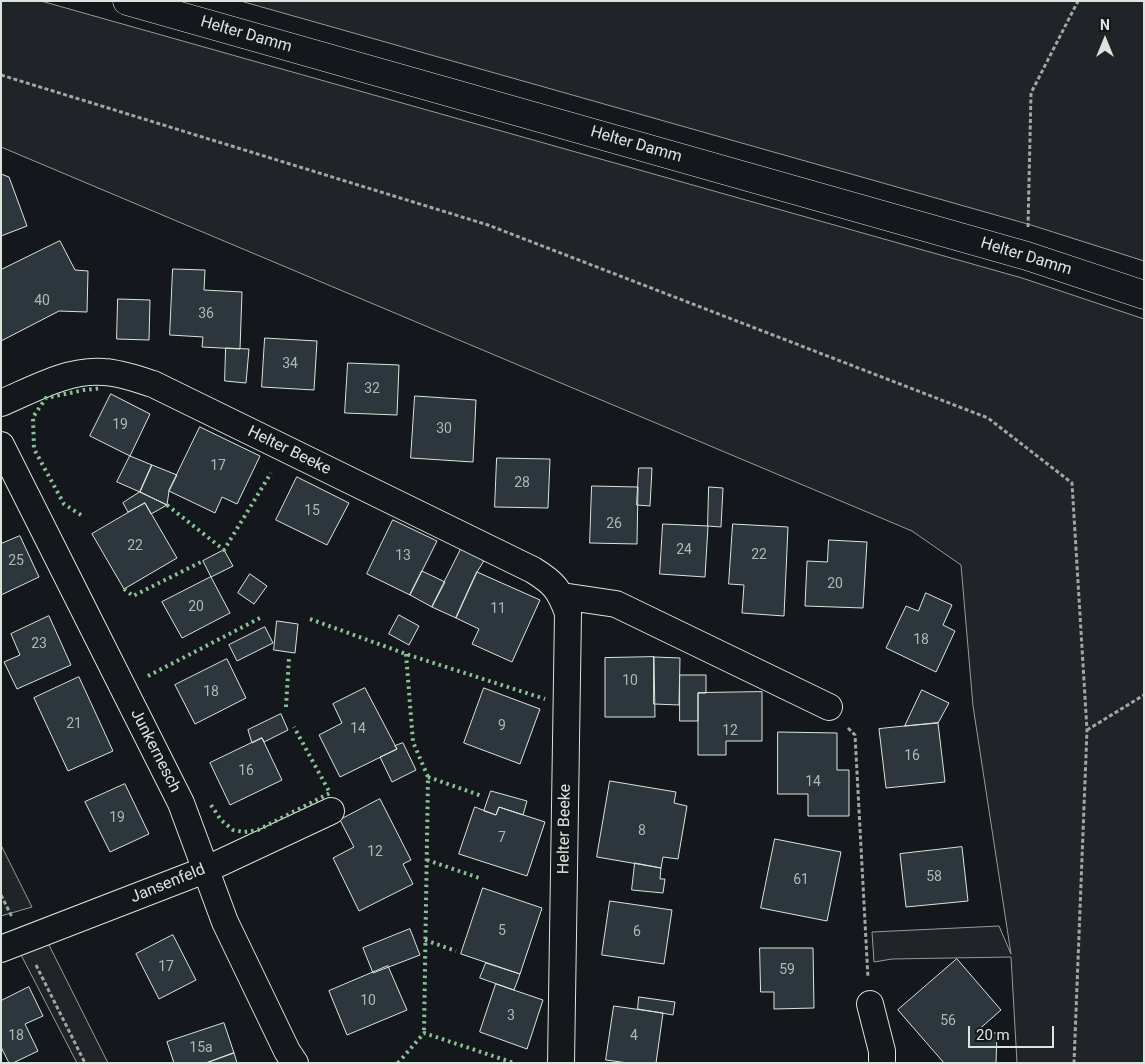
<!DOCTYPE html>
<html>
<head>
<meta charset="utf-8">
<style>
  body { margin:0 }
  #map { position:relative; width:1145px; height:1064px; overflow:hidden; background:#14181c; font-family:Roboto,sans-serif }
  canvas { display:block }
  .frame { position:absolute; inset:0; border:2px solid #d8e6dc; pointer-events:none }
  .north { position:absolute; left:1080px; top:15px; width:50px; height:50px; -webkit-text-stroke:4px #14181c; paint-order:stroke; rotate:0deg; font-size:14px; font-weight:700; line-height:20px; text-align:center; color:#d8e6dc }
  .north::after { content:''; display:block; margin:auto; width:18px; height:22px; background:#d8e6dc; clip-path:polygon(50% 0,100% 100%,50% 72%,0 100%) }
  .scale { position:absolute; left:968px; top:1026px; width:86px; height:22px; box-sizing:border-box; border:2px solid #d8e6dc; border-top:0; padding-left:6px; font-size:15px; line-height:18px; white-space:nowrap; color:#d8e6dc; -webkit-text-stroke:4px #14181c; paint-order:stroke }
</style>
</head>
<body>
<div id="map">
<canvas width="1145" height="1064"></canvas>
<div class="frame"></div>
<div class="north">N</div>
<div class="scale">20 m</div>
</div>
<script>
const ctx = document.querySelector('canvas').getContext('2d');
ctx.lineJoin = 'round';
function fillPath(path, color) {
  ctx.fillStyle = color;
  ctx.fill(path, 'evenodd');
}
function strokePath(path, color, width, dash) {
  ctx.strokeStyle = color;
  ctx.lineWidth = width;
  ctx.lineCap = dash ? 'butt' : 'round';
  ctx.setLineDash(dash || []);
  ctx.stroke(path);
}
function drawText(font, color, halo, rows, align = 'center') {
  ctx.font = font + ' Roboto,sans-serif';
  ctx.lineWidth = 4;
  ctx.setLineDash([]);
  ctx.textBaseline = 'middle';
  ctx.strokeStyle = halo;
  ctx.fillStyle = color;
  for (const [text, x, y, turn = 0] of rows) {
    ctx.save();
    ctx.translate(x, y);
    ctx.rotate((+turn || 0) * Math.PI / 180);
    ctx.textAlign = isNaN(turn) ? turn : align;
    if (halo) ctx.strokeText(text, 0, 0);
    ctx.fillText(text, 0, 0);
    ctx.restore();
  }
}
const green = new Path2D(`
  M 1,1 L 41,1 L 1022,278 L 1144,319 L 1144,1063 L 1017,1063 L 1011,957 L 892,959 L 874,962 L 872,932 L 999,926 L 1011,954 L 973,706 L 961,565 L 912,531 L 1,147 Z
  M 241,1 L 1144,1 L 1144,261 L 1031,225 Z
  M 1,845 L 32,907 L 1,916 Z
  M 47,941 L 108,1063 L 77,1063 L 20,953 Z`);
fillPath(green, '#202428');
strokePath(green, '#939e99', 1);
const building = new Path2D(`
  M 1,174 L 9,177 L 27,226 L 1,236 Z
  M 60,241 L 75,270 L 88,271 L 87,312 L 59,311 L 1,341 L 1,270 Z
  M 173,269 L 205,270 L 204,290 L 242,292 L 240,349 L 202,347 L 203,337 L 170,335 Z
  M 118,299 L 150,300 L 149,340 L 117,339 Z
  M 265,338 L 317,341 L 314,390 L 262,387 Z
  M 226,348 L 249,349 L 246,383 L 225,381 Z
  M 348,363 L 399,365 L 397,415 L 345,413 Z
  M 111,394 L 150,414 L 130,456 L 90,436 Z
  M 415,396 L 476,400 L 473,462 L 411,458 Z
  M 200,427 L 260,456 L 237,504 L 222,497 L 215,513 L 169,491 Z
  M 130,456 L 152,465 L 140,492 L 117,482 Z
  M 497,458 L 550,459 L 548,508 L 495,507 Z
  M 152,465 L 177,475 L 169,491 L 167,505 L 140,492 Z
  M 639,468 L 652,468 L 650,506 L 637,505 Z
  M 297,477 L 349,503 L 327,545 L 276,520 Z
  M 592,486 L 638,487 L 637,544 L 590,543 Z
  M 709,487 L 723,488 L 721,527 L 708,526 Z
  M 140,492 L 167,505 L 151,514 L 145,503 L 128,512 L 123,503 Z
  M 145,503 L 177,558 L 124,589 L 92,534 Z
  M 393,520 L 437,541 L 410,595 L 367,574 Z
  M 663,524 L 708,526 L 705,577 L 660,574 Z
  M 733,524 L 788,527 L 784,616 L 742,613 L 744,585 L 729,584 Z
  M 20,536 L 39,577 L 1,595 L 1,544 Z
  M 829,540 L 867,542 L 863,608 L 805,606 L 807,561 L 827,562 Z
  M 462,547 L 485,559 L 477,572 L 456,618 L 432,607 Z
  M 224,550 L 233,566 L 211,577 L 203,561 Z
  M 422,571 L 445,582 L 432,607 L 410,595 Z
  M 477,572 L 540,600 L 512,662 L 472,644 L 479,629 L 456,618 Z
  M 250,574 L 267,586 L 254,604 L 238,593 Z
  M 211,577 L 230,613 L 182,638 L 162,602 Z
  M 926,593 L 952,605 L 943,625 L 955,631 L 936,672 L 886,648 L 906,606 L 918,611 Z
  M 399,615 L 419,626 L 409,645 L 389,634 Z
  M 49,616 L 71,665 L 17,689 L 4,662 L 20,655 L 11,634 Z
  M 277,621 L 298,624 L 295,653 L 274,650 Z
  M 265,627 L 273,643 L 237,661 L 229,645 Z
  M 654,657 L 655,717 L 605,717 L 605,658 Z
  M 654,657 L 680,658 L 679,705 L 654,704 Z
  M 227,659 L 246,698 L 195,724 L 175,685 Z
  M 680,675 L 706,675 L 706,693 L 698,693 L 698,721 L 680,721 Z
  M 79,677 L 113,751 L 68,771 L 34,698 Z
  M 365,688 L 397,749 L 340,777 L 319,735 L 342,723 L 333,704 Z
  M 484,688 L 540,709 L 520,764 L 464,743 Z
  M 922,690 L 949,703 L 938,723 L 905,726 Z
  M 762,692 L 762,741 L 726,741 L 726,755 L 698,755 L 698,693 Z
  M 281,714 L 288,730 L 264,742 L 262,738 L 252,743 L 248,730 Z
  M 938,723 L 945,782 L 886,788 L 879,729 Z
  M 778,732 L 837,733 L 837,770 L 849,770 L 849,816 L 808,816 L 808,794 L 778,794 Z
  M 262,738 L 282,780 L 230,805 L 210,763 Z
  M 403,743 L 416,770 L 392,782 L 380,757 L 397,749 L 395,746 Z
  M 610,781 L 676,792 L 674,803 L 687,806 L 678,859 L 663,857 L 661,868 L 597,857 Z
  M 125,784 L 149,834 L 110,852 L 85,802 Z
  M 491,791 L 527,801 L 523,815 L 499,807 L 496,815 L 484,811 Z
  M 380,799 L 411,860 L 403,864 L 413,884 L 359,911 L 333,858 L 354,847 L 340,820 Z
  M 475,807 L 496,815 L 499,807 L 545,822 L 527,876 L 459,854 Z
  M 775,839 L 841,852 L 827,921 L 761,908 Z
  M 962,847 L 968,901 L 906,907 L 900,854 Z
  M 635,863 L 661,868 L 660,879 L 665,879 L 663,893 L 632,890 Z
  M 483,888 L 542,908 L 520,974 L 461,954 Z
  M 610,901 L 672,910 L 664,964 L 602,955 Z
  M 410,929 L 420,955 L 373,973 L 363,948 Z
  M 173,935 L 196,980 L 159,999 L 136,954 Z
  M 760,948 L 813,948 L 814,1008 L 774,1009 L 774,992 L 761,992 Z
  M 957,959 L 1001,1010 L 976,1032 L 997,1033 L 996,1063 L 944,1063 L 898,1010 Z
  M 486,963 L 520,974 L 514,990 L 480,978 Z
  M 388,966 L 407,1010 L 347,1035 L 329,991 Z
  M 496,984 L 543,1000 L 527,1049 L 480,1032 Z
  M 29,987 L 43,1016 L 25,1024 L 38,1051 L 13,1063 L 9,1063 L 1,1047 L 1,1001 Z
  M 639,997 L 675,1002 L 673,1015 L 638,1009 Z
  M 614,1006 L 663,1013 L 656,1063 L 628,1063 L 606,1060 Z
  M 224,1023 L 234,1053 L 206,1063 L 174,1063 L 167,1042 Z
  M 234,1053 L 237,1063 L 206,1063 Z`);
fillPath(building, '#2c363c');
strokePath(building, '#d8e6dc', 1);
const minor = new Path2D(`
  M 1,403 C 34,389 68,369 104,372 C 121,373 137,379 153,384 L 533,570 C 554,583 559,589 568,613 L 561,1063
  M 1,445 L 181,803 L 225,922 L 287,1051 L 295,1063
  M 562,596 L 616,604 L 829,707
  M 1,949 L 205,870 L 331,811
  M 870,1004 L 882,1051 L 882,1063`);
const tertiary = new Path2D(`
  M 127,1 L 1027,256 L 1144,295`);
strokePath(minor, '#d8e6dc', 28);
strokePath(tertiary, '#d8e6dc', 29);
strokePath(new Path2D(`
  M 1,75 L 488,225 L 988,418 L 1072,483 L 1087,730 L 1074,1063
  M 1028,227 L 1031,93 L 1078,1
  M 848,728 L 855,735 L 868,978
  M 1087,730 L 1144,695
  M 1,895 L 12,917
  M 36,965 L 85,1063`), '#9da8a2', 3, [4, 2.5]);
strokePath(minor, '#14181c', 26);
strokePath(tertiary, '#14181c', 28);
strokePath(new Path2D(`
  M 167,505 L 224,550 L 271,473
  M 81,515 L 64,504 L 34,449 L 33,417 L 46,398 L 84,390 L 102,388
  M 124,589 L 133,596 L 203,561
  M 310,619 L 406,654 L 545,699
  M 406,654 L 413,742 L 428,777 L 424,1033
  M 148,676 L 262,617
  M 286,707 L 289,657
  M 428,777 L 482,796
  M 211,805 L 221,820 L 233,830 L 244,832 L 258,830 L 330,793 L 294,727
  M 427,860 L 482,879
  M 425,940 L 456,951
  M 398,1063 L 424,1033 L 514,1063`), '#8ac095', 4, [2.5, 4]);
drawText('14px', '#adbab4', null, [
  ["40",42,301],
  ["36",206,314],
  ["34",290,364],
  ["32",372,389],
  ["19",120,425],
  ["30",444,429],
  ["17",218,466],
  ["28",522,483],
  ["15",312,511],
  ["26",614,524],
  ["22",135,546],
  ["24",684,550],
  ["22",759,555],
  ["13",403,556],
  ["25",16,561],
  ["20",835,584],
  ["20",196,607],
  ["11",498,609],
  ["18",921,640],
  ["23",39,644],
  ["10",630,681],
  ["18",211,692],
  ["21",74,724],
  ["9",502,726],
  ["14",358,729],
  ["12",730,731],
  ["16",912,756],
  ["16",246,771],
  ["14",813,782],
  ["19",117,818],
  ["8",642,831],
  ["7",502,838],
  ["12",375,852],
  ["58",934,877],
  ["61",801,880],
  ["5",502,931],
  ["6",637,932],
  ["17",166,967],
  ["59",787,970],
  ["10",368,1001],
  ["3",511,1016],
  ["56",948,1021],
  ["18",16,1036],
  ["4",634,1036],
  ["15a",201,1048]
]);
drawText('16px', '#d8e6dc', '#14181c', [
  ["Helter Damm",246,35,16],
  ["Helter Damm",636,145,16],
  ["Helter Damm",1026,257,17],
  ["Helter Beeke",289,451,26],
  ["Junkernesch",155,751,63],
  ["Helter Beeke",565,829,-89],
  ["Jansenfeld",168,884,-22]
]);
</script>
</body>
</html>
